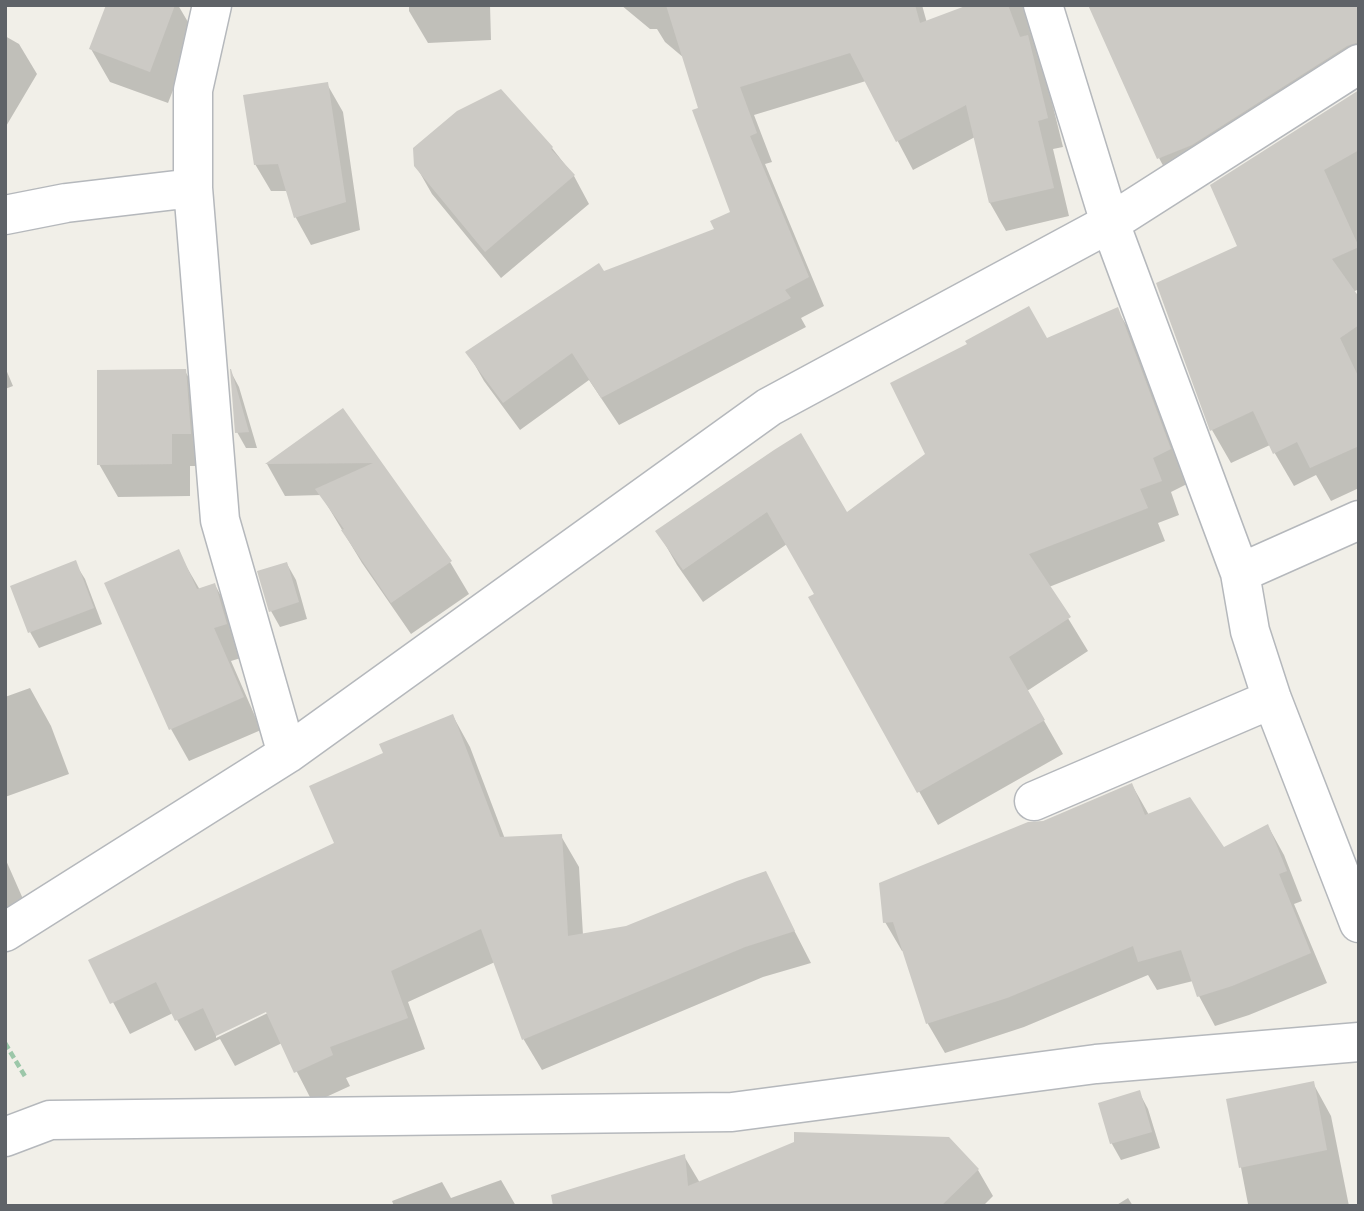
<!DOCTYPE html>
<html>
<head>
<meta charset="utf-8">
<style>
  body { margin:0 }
  #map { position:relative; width:1364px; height:1211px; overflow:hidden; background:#f1efe8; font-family:Jost,sans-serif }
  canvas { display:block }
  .frame { position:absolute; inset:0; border:7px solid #5f6368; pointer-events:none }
</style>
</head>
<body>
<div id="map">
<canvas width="1364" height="1211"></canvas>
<div class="frame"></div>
</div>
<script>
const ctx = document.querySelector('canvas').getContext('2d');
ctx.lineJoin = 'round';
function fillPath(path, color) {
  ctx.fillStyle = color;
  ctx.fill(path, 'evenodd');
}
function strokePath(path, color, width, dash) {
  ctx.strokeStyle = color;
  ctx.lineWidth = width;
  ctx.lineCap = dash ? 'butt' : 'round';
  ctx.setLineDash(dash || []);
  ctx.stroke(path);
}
fillPath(new Path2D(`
  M 108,5 L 178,5 L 195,34 L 168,103 L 110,82 L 91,49 Z
  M 409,5 L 490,5 L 491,40 L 428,43 L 409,11 Z
  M 621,5 L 922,5 L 927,23 L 973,5 L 1024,5 L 1031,17 L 1063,147 L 1053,149 L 1069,216 L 1006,231 L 990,203 L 975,137 L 913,170 L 866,81 L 754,115 L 772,162 L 765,164 L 824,306 L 801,318 L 806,327 L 619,425 L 589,380 L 520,430 L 484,381 L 468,353 L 603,273 L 716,230 L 732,213 L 684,58 L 665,42 L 657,29 L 650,29 Z
  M 1359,5 L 1359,74 L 1174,186 L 1159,158 Z
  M 5,36 L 19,44 L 37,74 L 5,128 Z
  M 327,84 L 343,112 L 360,230 L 311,245 L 296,218 L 288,191 L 271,191 L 255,164 Z
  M 1359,105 L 1359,289 L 1353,292 L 1359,300 L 1359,488 L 1331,501 L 1316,475 L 1294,486 L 1270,445 L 1231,463 L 1212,430 L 1239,247 Z
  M 552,148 L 574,176 L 589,204 L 501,278 L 432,194 L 416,166 Z
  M 1117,309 L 1136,342 L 1189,483 L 1171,492 L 1179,515 L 1158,523 L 1165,541 L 1049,587 L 1088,651 L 1027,691 L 1063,754 L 938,825 L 810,598 L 816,594 L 787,544 L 703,602 L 677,565 L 658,532 L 775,451 L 847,515 L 927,455 L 1047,340 Z
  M 5,367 L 13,386 L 5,389 Z
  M 185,371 L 203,403 L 209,466 L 190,466 L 190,496 L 118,497 L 99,464 Z
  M 232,374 L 239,387 L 257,448 L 246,448 L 237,432 Z
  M 343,410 L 450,562 L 469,594 L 411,634 L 362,563 L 321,495 L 285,496 L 267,464 Z
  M 178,552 L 200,590 L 215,585 L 233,618 L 244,657 L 231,661 L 261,730 L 189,761 L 171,729 L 106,584 Z
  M 75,563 L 85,579 L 102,624 L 39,648 L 30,632 Z
  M 287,564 L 296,580 L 307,619 L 280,627 L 271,611 Z
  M 30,688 L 51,726 L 69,774 L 5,797 L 5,697 Z
  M 453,716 L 470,747 L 505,839 L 561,836 L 579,867 L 583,935 L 627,927 L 765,874 L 811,963 L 763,977 L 542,1070 L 524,1040 L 495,962 L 408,1002 L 425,1049 L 346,1078 L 350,1086 L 313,1103 L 282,1043 L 235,1066 L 220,1039 L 195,1051 L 173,1013 L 130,1034 L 91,961 L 336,844 L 385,754 ZM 273,1007 L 274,1010 L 216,1038 L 216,1034 Z
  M 1132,785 L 1149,815 L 1223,849 L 1268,826 L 1284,855 L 1302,901 L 1294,904 L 1327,983 L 1249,1015 L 1215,1026 L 1199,996 L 1193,981 L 1157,990 L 1148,975 L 1024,1027 L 945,1053 L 928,1024 L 904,951 L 902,951 L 885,922 L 1043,823 Z
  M 5,858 L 34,924 L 5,937 Z
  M 1313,1083 L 1331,1116 L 1349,1206 L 1243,1206 L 1248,1204 L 1228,1100 Z
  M 1139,1092 L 1148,1109 L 1160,1148 L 1121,1160 L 1112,1144 L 1100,1104 Z
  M 684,1156 L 700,1183 L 978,1170 L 993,1196 L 983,1206 L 554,1206 Z
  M 501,1180 L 516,1206 L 394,1206 L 392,1201 L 442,1182 L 451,1198 Z
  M 1128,1198 L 1133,1206 L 1115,1206 Z`), '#0003');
fillPath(new Path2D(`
  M 106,5 L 175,5 L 150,72 L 89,49 Z
  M 666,5 L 915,5 L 920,23 L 968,5 L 1008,5 L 1020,37 L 1028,35 L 1048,118 L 1038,121 L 1054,188 L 989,203 L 966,105 L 896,142 L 850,53 L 740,87 L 757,133 L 750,136 L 809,277 L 785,290 L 791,298 L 601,398 L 572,353 L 503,403 L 465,352 L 599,263 L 604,271 L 714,229 L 710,221 L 730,212 L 692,110 L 698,108 Z
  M 1088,5 L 1359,5 L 1359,42 L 1347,46 L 1192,145 L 1157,159 Z
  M 328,82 L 346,202 L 294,218 L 278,164 L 254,165 L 243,95 Z
  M 501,89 L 553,147 L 551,149 L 575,175 L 485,252 L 414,166 L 413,148 L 457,111 Z
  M 1359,90 L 1359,150 L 1324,170 L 1359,247 L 1332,259 L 1359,297 L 1359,325 L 1340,338 L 1359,378 L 1359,446 L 1310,468 L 1297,442 L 1273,454 L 1253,411 L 1210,431 L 1156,283 L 1237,246 L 1210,185 Z
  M 1029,306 L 1047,338 L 1118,307 L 1171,449 L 1153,458 L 1162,481 L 1140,489 L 1148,508 L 1029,554 L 1071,617 L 1009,657 L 1045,720 L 917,793 L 808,597 L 814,594 L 767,512 L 683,570 L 655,531 L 774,450 L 801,433 L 847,512 L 925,454 L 890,383 L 967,344 L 965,341 Z
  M 186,369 L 191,434 L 172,434 L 172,464 L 97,465 L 97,370 Z
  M 230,369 L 231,369 L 249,432 L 235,433 Z
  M 343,408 L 452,561 L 391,603 L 341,530 L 344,529 L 315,489 L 373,463 L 265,464 Z
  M 179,549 L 197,589 L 215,583 L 227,624 L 214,628 L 244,697 L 169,730 L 104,583 Z
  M 76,560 L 94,608 L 28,633 L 10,586 Z
  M 287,562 L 299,602 L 269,612 L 257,571 Z
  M 453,714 L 500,837 L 562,834 L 568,936 L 626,926 L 737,881 L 766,871 L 795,931 L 745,947 L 522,1040 L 481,929 L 391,971 L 408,1018 L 330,1047 L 333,1055 L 294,1073 L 266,1012 L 216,1036 L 203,1008 L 175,1021 L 156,982 L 110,1004 L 88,960 L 334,843 L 309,786 L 383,753 L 379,744 Z
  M 1132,783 L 1145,815 L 1190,797 L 1224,847 L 1268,824 L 1287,871 L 1279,874 L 1311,953 L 1232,986 L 1197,997 L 1181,950 L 1138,962 L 1133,946 L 1007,998 L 926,1024 L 893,922 L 883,923 L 879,883 L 1028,822 L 1043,821 Z
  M 1314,1081 L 1327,1150 L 1239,1168 L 1226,1099 Z
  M 1140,1090 L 1152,1132 L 1110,1144 L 1098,1103 Z
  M 794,1132 L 949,1137 L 979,1169 L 941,1206 L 553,1206 L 551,1195 L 685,1154 L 688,1186 L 794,1142 Z`), '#cccac5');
const minor = new Path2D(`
  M 212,5 L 193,90 L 193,188 L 220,520 L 287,754
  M 1043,5 L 1110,223 L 1240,573 L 1250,631 L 1272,699 L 1359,923
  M 5,215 L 66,203 L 193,188
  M 1240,573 L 1359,520
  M 1034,801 L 1272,699
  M 5,932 L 287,754 L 769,407 L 1110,223 L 1359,64
  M 5,1137 L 50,1120 L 732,1112 L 1096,1064 L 1359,1042`);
strokePath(minor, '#b5b8bc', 41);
strokePath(new Path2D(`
  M 5,1043 L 26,1078`), '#9cc7a9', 4.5, [7, 3.5]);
strokePath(minor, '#fff', 38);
</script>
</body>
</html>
